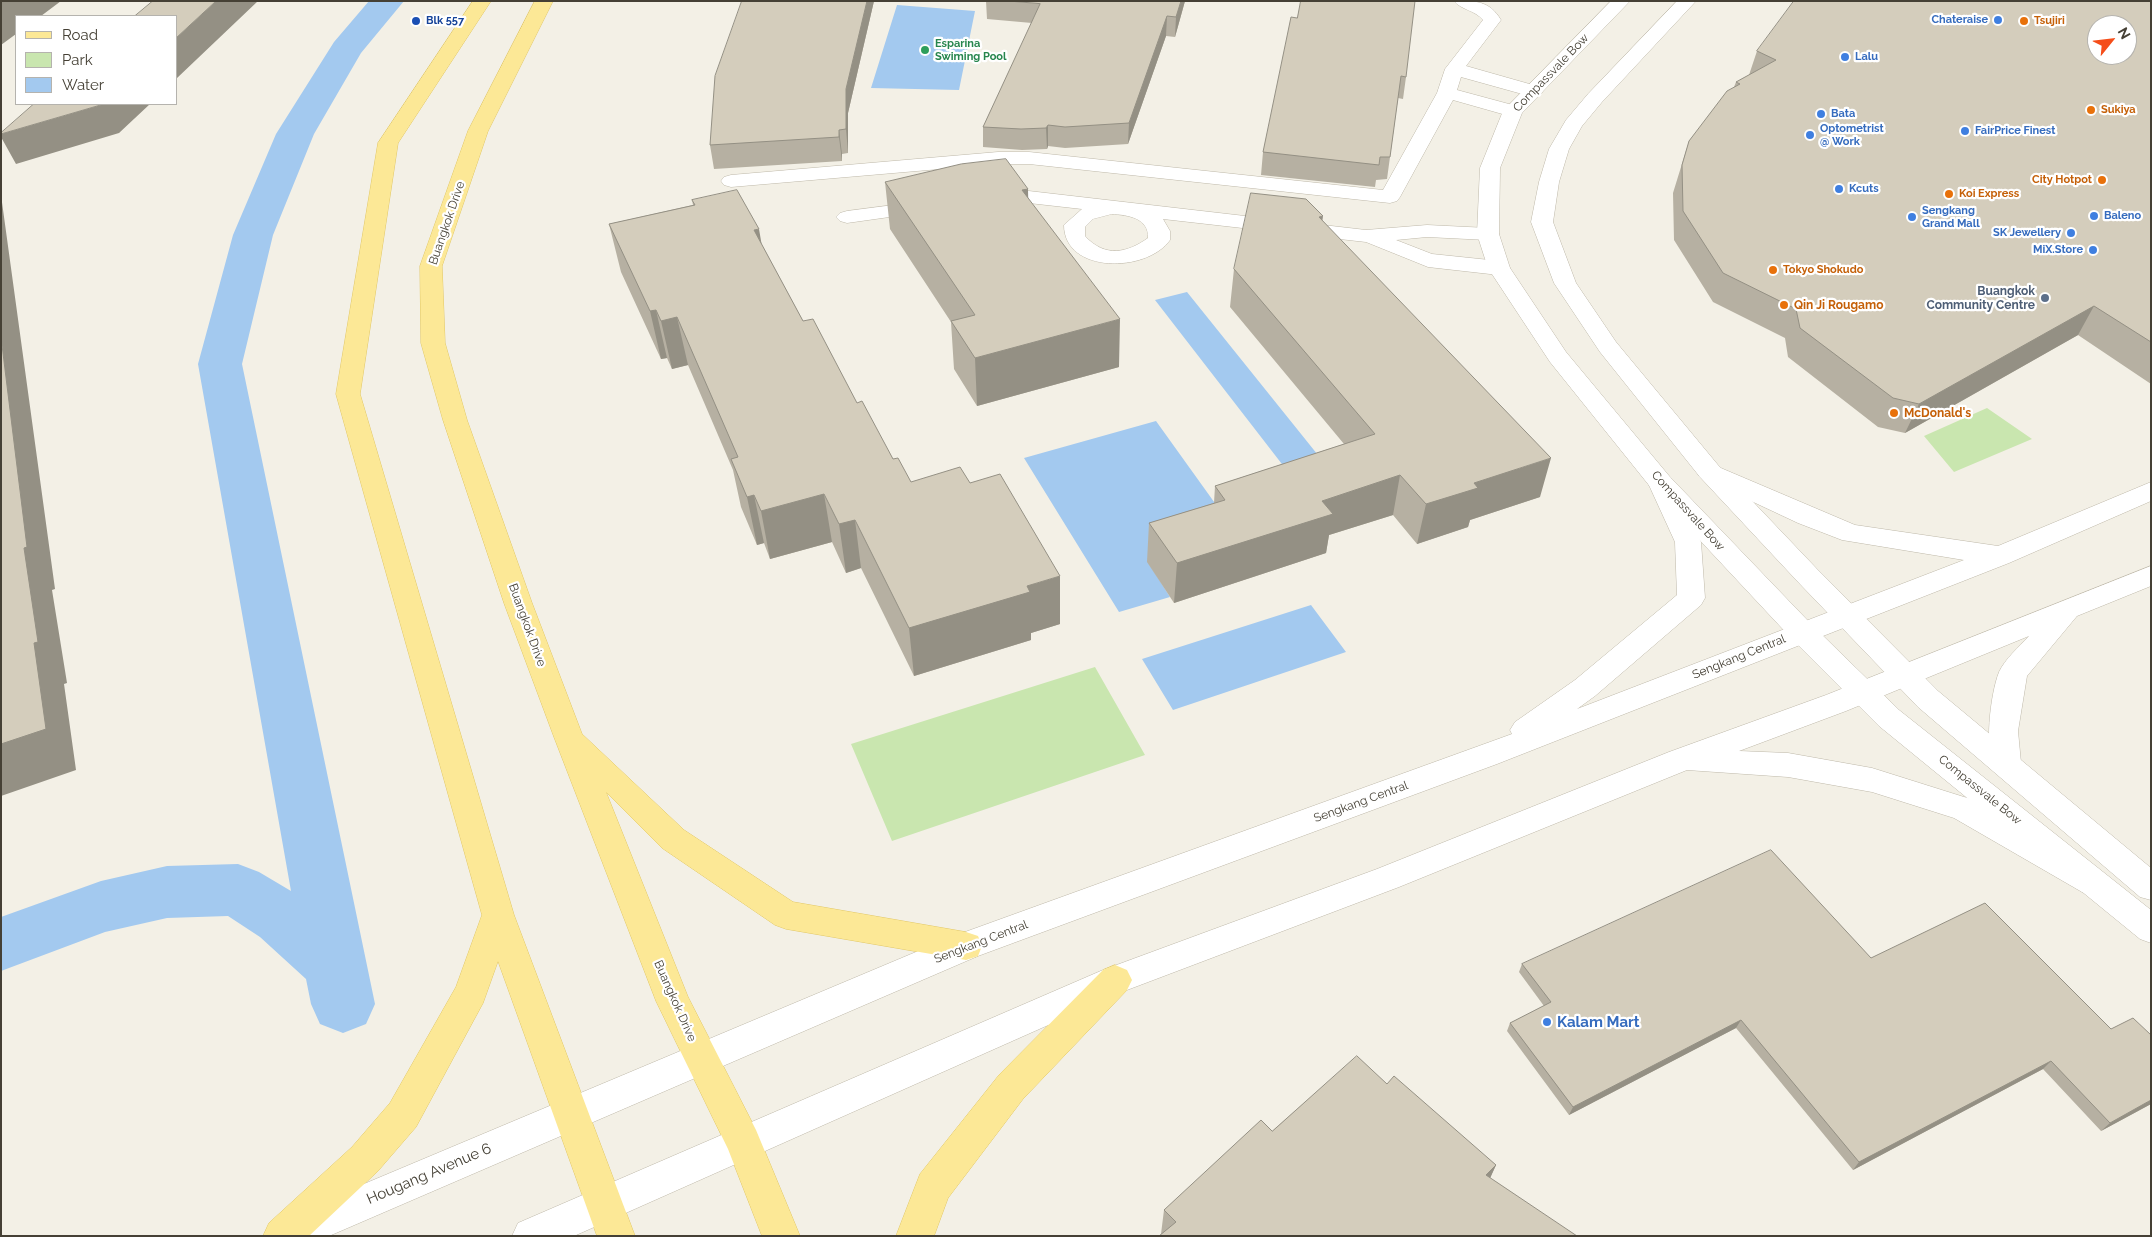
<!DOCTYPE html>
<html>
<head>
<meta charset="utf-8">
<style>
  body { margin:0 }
  #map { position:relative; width:2152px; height:1237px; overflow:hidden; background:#f3f0e6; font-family:Raleway,sans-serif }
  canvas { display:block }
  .frame { position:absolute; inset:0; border:2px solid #454035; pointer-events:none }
  .legend { position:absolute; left:15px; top:15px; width:162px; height:90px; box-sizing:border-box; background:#fff; border:1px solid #b5b3ae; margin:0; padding:6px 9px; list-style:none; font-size:15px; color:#454035 }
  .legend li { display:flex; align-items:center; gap:10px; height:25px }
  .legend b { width:25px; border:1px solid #b5b3ae }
  .north { position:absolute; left:2087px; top:15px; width:50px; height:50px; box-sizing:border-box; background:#fff; border:1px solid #b5b3ae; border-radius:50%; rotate:61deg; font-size:14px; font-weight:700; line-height:20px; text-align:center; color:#454035 }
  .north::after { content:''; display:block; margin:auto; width:18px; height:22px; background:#f54e1a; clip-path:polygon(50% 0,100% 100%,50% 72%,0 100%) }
</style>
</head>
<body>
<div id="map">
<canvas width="2152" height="1237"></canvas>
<div class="frame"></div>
<ul class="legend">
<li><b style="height:6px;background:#fce896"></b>Road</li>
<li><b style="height:14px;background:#c9e6af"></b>Park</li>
<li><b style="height:14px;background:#a3c9ef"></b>Water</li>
</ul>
<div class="north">N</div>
</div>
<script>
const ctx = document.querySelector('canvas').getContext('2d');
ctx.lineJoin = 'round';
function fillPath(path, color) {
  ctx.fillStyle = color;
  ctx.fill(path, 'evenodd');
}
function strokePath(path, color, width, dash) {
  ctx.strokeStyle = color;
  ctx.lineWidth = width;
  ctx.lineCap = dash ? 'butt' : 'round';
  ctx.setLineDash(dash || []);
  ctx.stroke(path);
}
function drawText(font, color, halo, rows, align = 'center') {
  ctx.font = font + ' Raleway,sans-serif';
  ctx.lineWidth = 4.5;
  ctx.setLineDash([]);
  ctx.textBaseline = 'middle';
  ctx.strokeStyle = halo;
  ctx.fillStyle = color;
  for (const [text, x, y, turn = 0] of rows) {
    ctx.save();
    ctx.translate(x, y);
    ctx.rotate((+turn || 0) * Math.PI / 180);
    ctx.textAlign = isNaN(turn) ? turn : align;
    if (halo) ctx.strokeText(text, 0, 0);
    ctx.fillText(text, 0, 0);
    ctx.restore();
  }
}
fillPath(new Path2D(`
  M 1987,408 L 2032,439 L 1954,472 L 1924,436 Z
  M 1095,667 L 1145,755 L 892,841 L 851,744 Z`), '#c9e6af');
fillPath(new Path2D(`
  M 897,5 L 975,11 L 959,90 L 871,88 Z
  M 1187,292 L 1338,480 L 1302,490 L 1155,300 Z
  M 1156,421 L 1227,520 L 1148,562 L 1170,597 L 1119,612 L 1024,458 Z
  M 1311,605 L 1346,652 L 1173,710 L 1142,659 Z`), '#a3c9ef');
fillPath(new Path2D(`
  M 369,1 L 404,1 L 361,53 L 314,134 L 273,235 L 242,364 L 375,1004 L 366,1024 L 343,1033 L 320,1024 L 311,1004 L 306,979 L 260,937 L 228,916 L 167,918 L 105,932 L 1,971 L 1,917 L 101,881 L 167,866 L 238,864 L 259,872 L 291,891 L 198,364 L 233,235 L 276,134 L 334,42 Z`), '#a3c9ef');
const service = new Path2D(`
  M 1454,1 C 1475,1 1489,0 1501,20 L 1466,66 L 1540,87 L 1543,91 L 1540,95 L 1533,97 L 1461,77 L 1457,90 L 1520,107 L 1523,111 L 1520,115 L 1513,117 L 1453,100 L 1400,197 L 1397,201 L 1390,203 L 1029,164 L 998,164 L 731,187 L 724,185 L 721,181 L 724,177 L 731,175 L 998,152 L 1029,152 L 1383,190 L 1437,93 L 1445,69 L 1483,20 C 1475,10 1461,10 1454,1 Z
  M 1020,190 L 1366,230 L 1427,225 L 1488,228 L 1496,229 L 1499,234 L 1496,239 L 1488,240 L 1427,237 L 1396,240 L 1432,254 L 1499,261 L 1507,263 L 1510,268 L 1507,273 L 1499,275 L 1428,267 L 1366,242 L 1163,219 L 1170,231 L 1170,240 C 1147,273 1064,274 1064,225 L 1082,209 L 1020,202 L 990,205 L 983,203 L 980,199 L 983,195 ZM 1112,214 C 1128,215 1149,218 1148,238 C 1127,253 1105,258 1085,236 L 1085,227 L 1093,219 Z
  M 925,201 L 932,203 L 935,207 L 932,211 L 847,223 L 840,221 L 836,217 L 840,213 L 847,211 Z`);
const minor = new Path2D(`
  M 1611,1 L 1630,1 L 1522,113 L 1500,168 L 1499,234 L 1510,268 L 1566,352 L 1670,477 L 1812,625 L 1899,710 L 2151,910 L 2151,943 L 2140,939 L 1879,726 L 1792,639 L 1652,489 L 1550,362 L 1488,268 L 1477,234 L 1480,168 L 1503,111 Z
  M 1677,1 L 1696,1 L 1602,102 L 1582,126 L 1569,149 L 1559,182 L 1553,222 L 1576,283 L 1616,342 L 1718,465 L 1817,569 L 1938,691 L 2151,868 L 2151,900 L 2140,897 L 1918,707 L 1799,583 L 1700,477 L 1600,352 L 1554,283 L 1531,222 L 1539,182 L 1549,149 L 1566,120 L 1588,94 Z`);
const tertiary = new Path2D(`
  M 1709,463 L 1855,525 L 1998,546 L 2151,482 L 2151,501 L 2009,563 L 1497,764 L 978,956 L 329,1236 L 279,1236 L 277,1231 L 283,1218 L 954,936 L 1512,734 L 1510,730 L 1515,722 L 1575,680 L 1677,595 L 1675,542 L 1648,483 L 1652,477 L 1661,474 L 1670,477 L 1701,542 L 1705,598 L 1701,605 L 1595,696 L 1577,709 L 1964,560 L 1842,540 L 1798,523 L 1700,477 L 1696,471 L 1700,465 Z
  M 2151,566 L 2151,586 L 2077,616 L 2027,676 L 2018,731 L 2021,763 L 2017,771 L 2006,775 L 1995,771 C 1984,750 1990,695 1999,672 C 2005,659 2019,647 2029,636 L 1846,711 L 1739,751 L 1788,753 L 1872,768 L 1964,797 L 1975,800 L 2104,874 L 2109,883 L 2104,892 L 2093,896 L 2082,892 L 1954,818 L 1872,792 L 1788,777 L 1687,770 L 1399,887 L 1127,990 L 574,1236 L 512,1236 L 518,1223 L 1103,970 L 1377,869 L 1669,752 L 1826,695 Z`);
const primary = new Path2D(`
  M 473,1 L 491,1 L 398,143 L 360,394 L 514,915 L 635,1236 L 597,1236 L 498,961 L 483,1003 L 416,1127 L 378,1171 L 309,1236 L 263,1236 L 269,1223 L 352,1147 L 390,1103 L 456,987 L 482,915 L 336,394 L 378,143 Z
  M 535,1 L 553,1 L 488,131 L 442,266 L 445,343 L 467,420 L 532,603 L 582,734 L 684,830 L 793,902 L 966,932 L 978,936 L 982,946 L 978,956 L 966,960 L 786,929 L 775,925 L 662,848 L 606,792 L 688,997 L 756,1130 L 800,1236 L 762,1236 L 728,1149 L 656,1001 L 554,737 L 504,603 L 443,420 L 421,343 L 420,266 L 468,131 Z
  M 1115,965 L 1127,970 L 1132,980 L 1127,990 L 1023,1099 L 948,1198 L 934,1236 L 896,1236 L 920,1174 L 999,1075 L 1103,970 Z`);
strokePath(service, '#beb8a9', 1);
strokePath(minor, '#beb8a9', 1);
strokePath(tertiary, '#beb8a9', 1);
strokePath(primary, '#e1c766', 1);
fillPath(service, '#fff');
fillPath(minor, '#fff');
fillPath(tertiary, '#fff');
fillPath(primary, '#fce896');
fillPath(new Path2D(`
  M 742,1 L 874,1 L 848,113 L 848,153 L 842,154 L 842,161 L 714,169 L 710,145 Z
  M 986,1 L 1185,1 L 1175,37 L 1166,36 L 1128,144 L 1065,148 L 1048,146 L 1047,149 L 1022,150 L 983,147 L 983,127 L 1032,23 L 987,19 Z
  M 2151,1 L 2151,384 L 2078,335 L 1905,433 L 1878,427 L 1788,357 L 1785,338 L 1713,302 L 1674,240 L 1673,193 L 1689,141 L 1734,87 L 1736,82 L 1749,75 L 1757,51 Z
  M 1297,18 L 1406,77 L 1403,99 L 1398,98 L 1387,179 L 1376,180 L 1375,187 L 1261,175 L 1263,152 Z
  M 885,182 L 1028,189 L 1028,199 L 1119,367 L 977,406 L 954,369 L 951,322 L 890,229 Z
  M 692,200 L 762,245 L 803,321 L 893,459 L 911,482 L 970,483 L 1060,624 L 1031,633 L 1031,640 L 914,676 L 861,568 L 846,573 L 832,542 L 770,559 L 764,543 L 757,545 L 741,507 L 733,470 L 688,365 L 672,369 L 667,358 L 661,359 L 621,272 L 609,224 L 693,205 Z
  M 1323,221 L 1540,497 L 1470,520 L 1468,527 L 1417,544 L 1393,515 L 1329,535 L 1326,553 L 1174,603 L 1147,562 L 1149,523 L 1214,503 L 1215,486 L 1344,444 L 1230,307 L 1234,269 Z
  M 1871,958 L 2151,1104 L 2101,1131 L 2043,1069 L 1853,1170 L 1736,1028 L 1569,1115 L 1507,1031 L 1510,1023 L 1544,1006 L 1519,972 L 1522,964 Z
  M 1387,1084 L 1496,1165 L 1490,1178 L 1161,1234 L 1164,1210 L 1272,1131 Z`), '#b6b0a2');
fillPath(new Path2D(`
  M 1,1 L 61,1 L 41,16 L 16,16 L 16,34 L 1,45 Z
  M 216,1 L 258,1 L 176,79 L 176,38 Z
  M 867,1 L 874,1 L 848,113 L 848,153 L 846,129 L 846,89 Z
  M 1181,1 L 1185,1 L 1175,37 L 1176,17 Z
  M 1167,16 L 1166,36 L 1128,144 L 1129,123 Z
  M 104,104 L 150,104 L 119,133 L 16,164 L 1,137 L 1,134 Z
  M 1048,125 L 1048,146 L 1047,149 L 1046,128 Z
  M 839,130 L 842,154 L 842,161 L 839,137 Z
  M 1028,189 L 1029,236 L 1022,190 Z
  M 1,195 L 55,589 L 52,590 L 67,683 L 64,684 L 76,770 L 1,796 L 1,744 L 34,643 L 1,337 Z
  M 1323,216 L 1318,254 L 1319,217 Z
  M 759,229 L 767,276 L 754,230 Z
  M 2094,306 L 2078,335 L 1905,433 L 1919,404 Z
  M 656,310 L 667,358 L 661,359 L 650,311 Z
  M 677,317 L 688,365 L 672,369 L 661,321 Z
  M 1120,319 L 1119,367 L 977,406 L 975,358 Z
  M 1551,458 L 1540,497 L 1470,520 L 1468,527 L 1417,544 L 1426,504 L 1474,483 Z
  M 1400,475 L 1393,515 L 1329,535 L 1326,553 L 1174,603 L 1177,563 L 1322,501 Z
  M 824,494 L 832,542 L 770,559 L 761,511 Z
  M 754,495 L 764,543 L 757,545 L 747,497 Z
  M 855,520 L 861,568 L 846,573 L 839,524 Z
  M 1060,576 L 1060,624 L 1031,633 L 1031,640 L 914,676 L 909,628 L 1027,586 Z
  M 1741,1020 L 1736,1028 L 1569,1115 L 1573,1107 Z
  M 2051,1061 L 2043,1069 L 1853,1170 L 1859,1162 Z
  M 2151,1100 L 2151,1104 L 2101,1131 L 2110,1123 Z
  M 1496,1165 L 1478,1205 L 1486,1175 Z`), '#949084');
const building = new Path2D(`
  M 153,1 L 216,1 L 176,38 L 176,16 L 135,16 Z
  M 742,1 L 867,1 L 846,89 L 846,129 L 839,130 L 839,137 L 710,145 L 715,76 Z
  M 1009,1 L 1181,1 L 1176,17 L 1167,16 L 1129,123 L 1065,127 L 1048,125 L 1046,128 L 1021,129 L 983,127 L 1040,4 Z
  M 1301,1 L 1415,1 L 1406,77 L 1401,76 L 1390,157 L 1380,157 L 1379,165 L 1263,152 L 1291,17 L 1297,18 Z
  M 1794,1 L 2151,1 L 2151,342 L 2094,306 L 1919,404 L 1893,398 L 1800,328 L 1796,309 L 1723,273 L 1683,211 L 1682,165 L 1689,141 L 1727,91 L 1740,84 L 1736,82 L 1776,60 L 1757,51 ZM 2097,25 L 2127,25 L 2127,55 L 2097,55 Z
  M 34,104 L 104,104 L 1,134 L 1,133 Z
  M 1006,159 L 1028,189 L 1022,190 L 1120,319 L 975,358 L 951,321 L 975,315 L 885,182 L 961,164 Z
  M 737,190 L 759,229 L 754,230 L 803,321 L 813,319 L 857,403 L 862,401 L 893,459 L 898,458 L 911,482 L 960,467 L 970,483 L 1000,474 L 1060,576 L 1027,586 L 1030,592 L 909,628 L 855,520 L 839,524 L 824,494 L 761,511 L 754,495 L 747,497 L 731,459 L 738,457 L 677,317 L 661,321 L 656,310 L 650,311 L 609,224 L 695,205 L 692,200 Z
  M 1251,193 L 1306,199 L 1323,216 L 1319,217 L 1551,458 L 1474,483 L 1478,488 L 1426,504 L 1400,475 L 1322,501 L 1333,514 L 1177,563 L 1149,523 L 1225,500 L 1215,486 L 1375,434 L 1234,269 Z
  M 1,337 L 27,547 L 24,548 L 38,642 L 34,643 L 46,729 L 1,744 Z
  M 1771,850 L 1871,958 L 1985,903 L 2111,1029 L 2133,1018 L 2151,1035 L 2151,1100 L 2110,1123 L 2051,1061 L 1859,1162 L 1741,1020 L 1573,1107 L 1510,1023 L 1551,1002 L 1522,964 Z
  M 1357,1056 L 1387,1084 L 1394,1076 L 1496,1165 L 1486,1175 L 1577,1236 L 1159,1236 L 1176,1222 L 1164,1210 L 1261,1120 L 1272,1131 Z`);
fillPath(building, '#d4cdbc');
strokePath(building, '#949084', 1);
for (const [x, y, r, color] of [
  [1998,20,5,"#3f7fe0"],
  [416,21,5,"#1a4fb4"],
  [2024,21,5,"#e8710a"],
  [925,50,5,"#2e9e5b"],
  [1845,57,5,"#3f7fe0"],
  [2091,110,5,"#e8710a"],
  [1821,114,5,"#3f7fe0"],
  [1965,131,5,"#3f7fe0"],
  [1810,135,5,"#3f7fe0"],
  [2102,180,5,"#e8710a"],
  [1839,189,5,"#3f7fe0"],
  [1949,194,5,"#e8710a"],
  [2094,216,5,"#3f7fe0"],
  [1912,217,5,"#3f7fe0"],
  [2071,233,5,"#3f7fe0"],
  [2093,250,5,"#3f7fe0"],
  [1773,270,5,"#e8710a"],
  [2045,298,5,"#5c6f8a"],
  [1784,305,5,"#e8710a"],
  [1894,413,5,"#e8710a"],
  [1547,1022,5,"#3f7fe0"]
]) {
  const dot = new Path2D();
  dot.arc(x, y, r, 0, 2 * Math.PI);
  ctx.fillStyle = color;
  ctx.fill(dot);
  strokePath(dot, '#fff', 2);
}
drawText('bold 11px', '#366cbe', '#fff', [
  ["Chateraise",1988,20,"right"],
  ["Lalu",1855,57],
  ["Bata",1831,114],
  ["Optometrist",1820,129],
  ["@ Work",1820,142],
  ["FairPrice Finest",1975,131],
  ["Kcuts",1849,189],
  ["Sengkang",1922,211],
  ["Grand Mall",1922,224],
  ["Baleno",2104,216],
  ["SK Jewellery",2061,233,"right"],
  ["MiX.Store",2083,250,"right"]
], 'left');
drawText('bold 11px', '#164399', '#fff', [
  ["Blk 557",426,21]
], 'left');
drawText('bold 11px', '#c56008', '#fff', [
  ["Tsujiri",2034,21],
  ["Sukiya",2101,110],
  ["City Hotpot",2092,180,"right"],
  ["Koi Express",1959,194],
  ["Tokyo Shokudo",1783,270]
], 'left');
drawText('bold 11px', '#27864d', '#fff', [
  ["Esparina",935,44],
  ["Swiming Pool",935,57]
], 'left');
drawText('12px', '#454035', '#fff', [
  ["Compassvale Bow",1551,73,-46],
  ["Buangkok Drive",447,223,-71],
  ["Compassvale Bow",1688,511,48],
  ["Buangkok Drive",527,625,70],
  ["Sengkang Central",1739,657,-22],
  ["Compassvale Bow",1980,790,39],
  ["Sengkang Central",1361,802,-20],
  ["Sengkang Central",981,942,-21],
  ["Buangkok Drive",675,1001,66]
]);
drawText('bold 12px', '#4e5e75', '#fff', [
  ["Buangkok",2035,291],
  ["Community Centre",2035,305]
], 'right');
drawText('bold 12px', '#c56008', '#fff', [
  ["Qin Ji Rougamo",1794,305],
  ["McDonald's",1904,413]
], 'left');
drawText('bold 15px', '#366cbe', '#fff', [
  ["Kalam Mart",1557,1022]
], 'left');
drawText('15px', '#454035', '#fff', [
  ["Hougang Avenue 6",429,1174,-23]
]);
</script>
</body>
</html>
